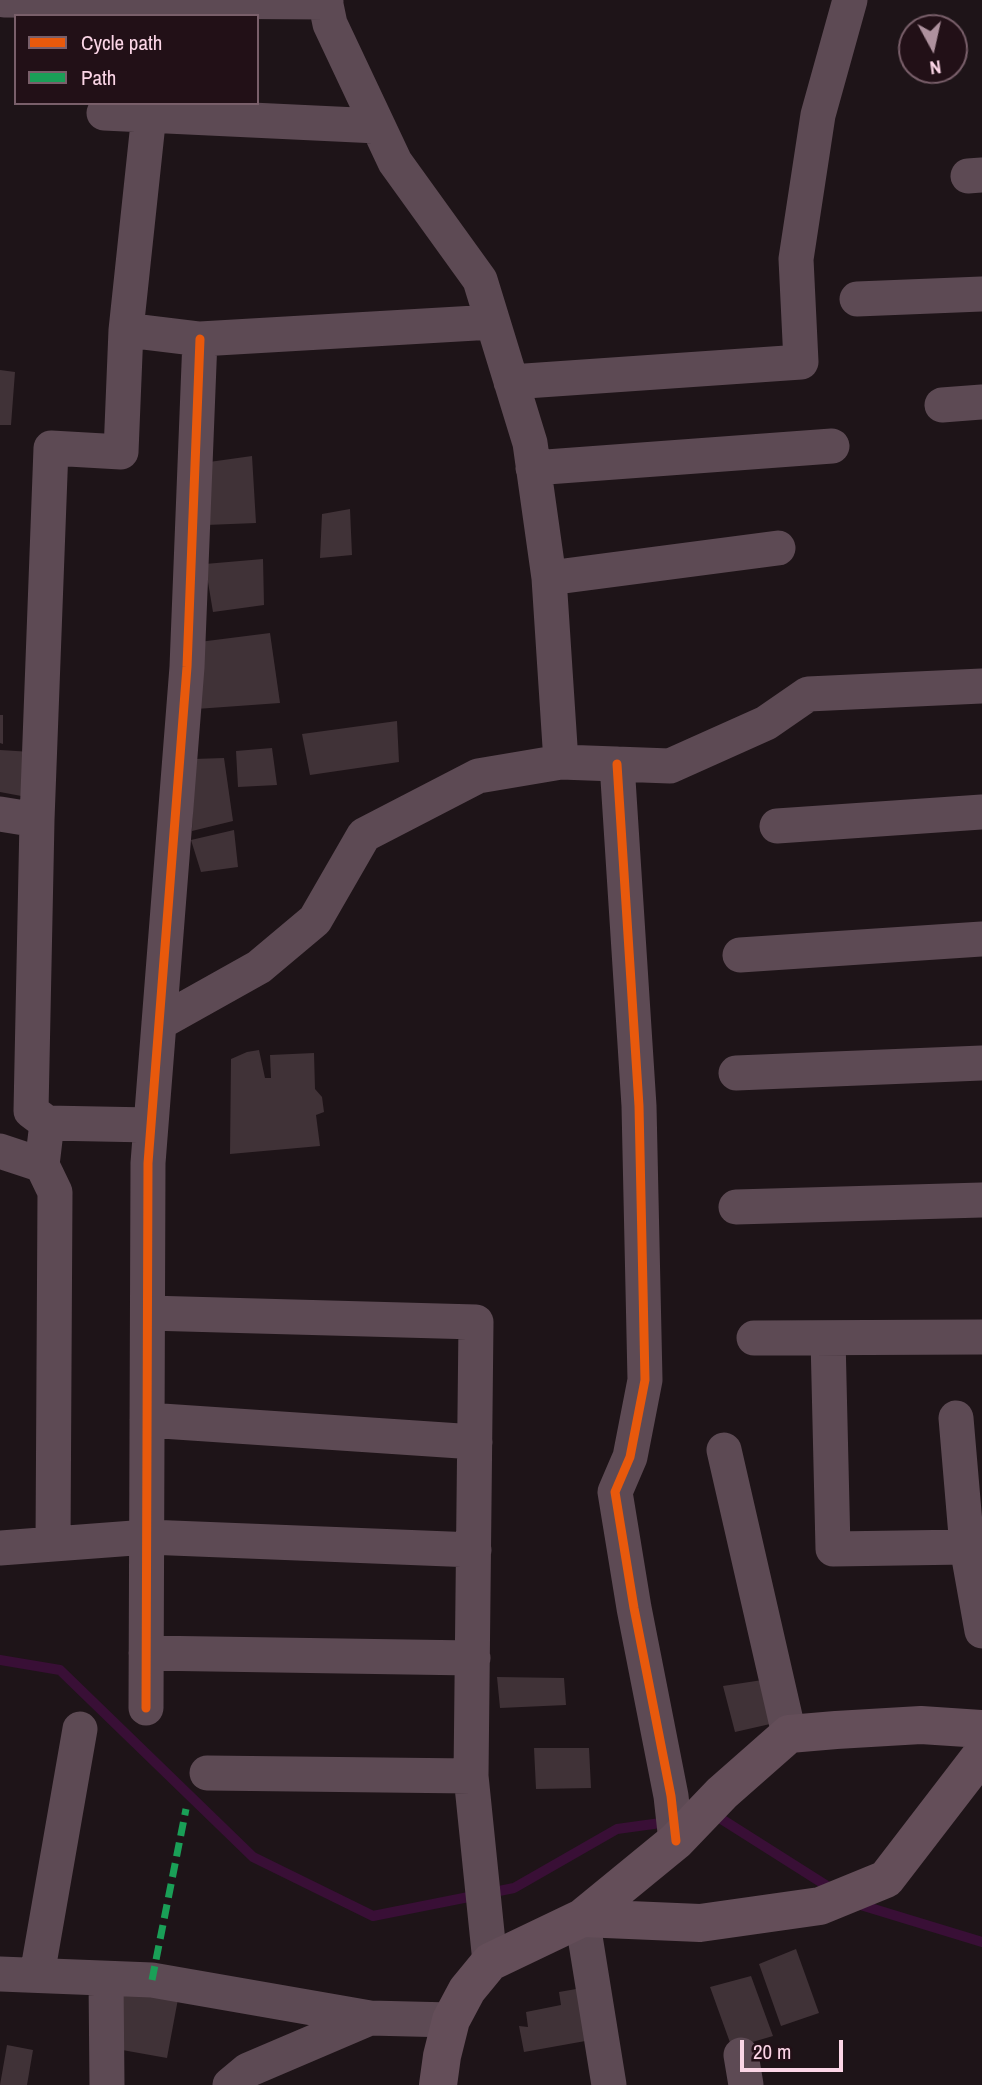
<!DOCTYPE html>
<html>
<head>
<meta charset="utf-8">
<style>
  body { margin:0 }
  #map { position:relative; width:982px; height:2085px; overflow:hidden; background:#1e1418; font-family:"Archivo Narrow",sans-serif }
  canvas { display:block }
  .legend { position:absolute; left:14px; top:14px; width:245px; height:91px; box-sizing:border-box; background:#221017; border:2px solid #795f6a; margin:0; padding:9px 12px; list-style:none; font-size:21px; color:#fbd5e6 }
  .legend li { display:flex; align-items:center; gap:14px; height:35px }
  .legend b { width:35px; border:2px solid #795f6a }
  .north { position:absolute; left:898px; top:14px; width:70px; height:70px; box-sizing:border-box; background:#221017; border:2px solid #795f6a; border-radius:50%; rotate:172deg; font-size:19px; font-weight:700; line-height:28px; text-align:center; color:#fbd5e6 }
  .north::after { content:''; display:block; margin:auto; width:24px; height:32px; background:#ae919e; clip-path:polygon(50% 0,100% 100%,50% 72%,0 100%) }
  .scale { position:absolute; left:740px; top:2040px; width:103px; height:32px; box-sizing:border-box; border:4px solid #fbd5e6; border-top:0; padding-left:9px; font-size:21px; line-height:24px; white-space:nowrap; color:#fbd5e6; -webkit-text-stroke:5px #221017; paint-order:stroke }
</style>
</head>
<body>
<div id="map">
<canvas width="982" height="2085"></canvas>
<ul class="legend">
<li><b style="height:9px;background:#e8590c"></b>Cycle path</li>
<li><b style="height:9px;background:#1a9f57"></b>Path</li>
</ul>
<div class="north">N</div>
<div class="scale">20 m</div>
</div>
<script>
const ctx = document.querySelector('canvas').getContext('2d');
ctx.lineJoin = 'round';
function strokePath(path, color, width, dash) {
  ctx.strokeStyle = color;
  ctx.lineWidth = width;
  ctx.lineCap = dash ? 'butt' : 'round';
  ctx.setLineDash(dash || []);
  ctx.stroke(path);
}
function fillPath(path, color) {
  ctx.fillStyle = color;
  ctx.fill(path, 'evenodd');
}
strokePath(new Path2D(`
  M 0,1660 L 60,1670 L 253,1857 L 373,1916 L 514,1888 L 617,1829 L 668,1822
  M 712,1816 L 715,1815 L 835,1891
  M 854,1903 L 982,1942`), '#390f36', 10);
fillPath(new Path2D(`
  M 0,370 L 15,372 L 11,425 L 0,425 Z
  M 252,456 L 256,523 L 206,525 L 202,463 Z
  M 350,509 L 352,555 L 320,558 L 322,514 Z
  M 263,559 L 264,605 L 213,612 L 205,564 Z
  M 270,633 L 280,703 L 196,709 L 199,642 Z
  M 0,715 L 3,715 L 3,744 L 0,743 Z
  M 397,721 L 399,762 L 310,775 L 302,734 Z
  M 272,748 L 277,785 L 238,787 L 236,751 Z
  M 0,750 L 32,752 L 32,798 L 0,792 Z
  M 224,758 L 233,821 L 192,831 L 194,759 Z
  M 234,830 L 238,867 L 201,872 L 191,840 Z
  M 259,1050 L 265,1078 L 271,1078 L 270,1055 L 314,1053 L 315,1089 L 322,1097 L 324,1112 L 316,1115 L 320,1146 L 230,1154 L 231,1059 L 247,1052 Z
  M 497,1677 L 564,1678 L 566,1705 L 500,1708 Z
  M 769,1679 L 779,1722 L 735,1732 L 723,1686 Z
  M 534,1748 L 589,1748 L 591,1788 L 536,1789 Z
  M 796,1949 L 819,2013 L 781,2026 L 759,1964 Z
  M 751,1976 L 773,2036 L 732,2048 L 710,1987 Z
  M 582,1988 L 591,2040 L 524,2052 L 519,2026 L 528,2027 L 526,2012 L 561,2005 L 559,1992 Z
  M 122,1989 L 178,1999 L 167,2058 L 111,2048 Z
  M 7,2045 L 33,2050 L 27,2085 L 0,2085 Z`), '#403237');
strokePath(new Path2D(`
  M 4,0 L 326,2
  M 325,0 L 330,24 L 395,162 L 480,280 L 530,443 L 549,578 L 561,762
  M 104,113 L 378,126
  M 149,114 L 126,330 L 200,339 L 493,322
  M 968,176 L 982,175
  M 857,299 L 982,294
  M 511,382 L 801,362 L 796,259 L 818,115 L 850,0
  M 942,405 L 982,402
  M 533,468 L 832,446
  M 549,578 L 778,548
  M 617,764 L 639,1106 L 645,1380 L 630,1457 L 615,1492 L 634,1608 L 671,1796 L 676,1841
  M 0,814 L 37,820
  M 777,826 L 982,812
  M 740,955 L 982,939
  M 159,1023 L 259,967 L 315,920 L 364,835 L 478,776 L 561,762 L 670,766 L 766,723 L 808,694 L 982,686
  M 736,1073 L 982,1063
  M 47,1123 L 31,1111 L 37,820 L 51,448 L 121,452 L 126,330
  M 0,1151 L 42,1165 L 47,1123 L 151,1125
  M 42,1165 L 55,1192 L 53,1544
  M 736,1207 L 982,1200
  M 148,1313 L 476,1322 L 471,1776 L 490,1962
  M 754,1338 L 982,1337
  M 828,1338 L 833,1549 L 967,1547
  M 956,1418 L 967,1547 L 982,1631
  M 147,1420 L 475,1442
  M 724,1450 L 789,1734
  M 0,1548 L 147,1537 L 474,1550
  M 146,1653 L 473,1658
  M 146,1708 L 148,1163 L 187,667 L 200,339
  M 207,1773 L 471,1776
  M 582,1918 L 609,2085
  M 0,1974 L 152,1980 L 370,2018
  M 37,1975 L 80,1729
  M 106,1979 L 107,2085
  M 741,2055 L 746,2085
  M 230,2085 L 248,2070 L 370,2018 L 451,2020`), '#5d4a54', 35);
strokePath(new Path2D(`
  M 582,1918 L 700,1923 L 820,1906 L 886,1879 L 982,1754
  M 438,2085 L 442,2056 L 451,2020 L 467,1990 L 490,1962 L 582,1918 L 676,1841 L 722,1793 L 789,1734 L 836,1730 L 921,1725 L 982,1729`), '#644e59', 38);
strokePath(new Path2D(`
  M 152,1980 L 186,1809`), '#1a9f57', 7, [14, 7]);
strokePath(new Path2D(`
  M 617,764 L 639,1106 L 645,1380 L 630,1457 L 615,1492 L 634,1608 L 671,1796 L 676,1841
  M 146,1708 L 148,1163 L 187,667 L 200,339`), '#e8590c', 9);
</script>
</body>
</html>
